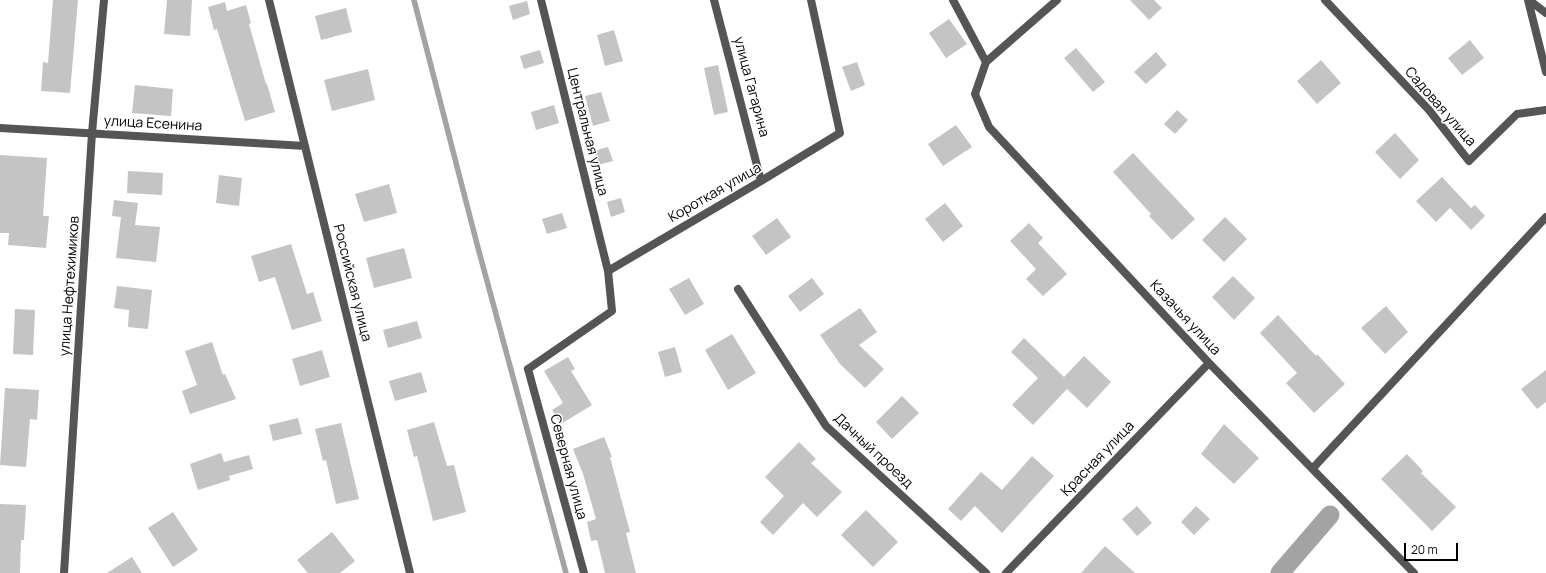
<!DOCTYPE html>
<html>
<head>
<meta charset="utf-8">
<style>
  body { margin:0 }
  #map { position:relative; width:1546px; height:573px; overflow:hidden; background:#fff; font-family:Manrope,sans-serif }
  canvas { display:block }
  .scale { position:absolute; left:1404px; top:543px; width:54px; height:18px; box-sizing:border-box; border:2px solid #000; border-top:0; padding-left:5px; font-size:12px; line-height:14px; white-space:nowrap; color:#000; -webkit-text-stroke:3px #fff; paint-order:stroke }
</style>
</head>
<body>
<div id="map">
<canvas width="1546" height="573"></canvas>
<div class="scale">20 m</div>
</div>
<script>
const ctx = document.querySelector('canvas').getContext('2d');
ctx.lineJoin = 'round';
function strokePath(path, color, width, dash) {
  ctx.strokeStyle = color;
  ctx.lineWidth = width;
  ctx.lineCap = dash ? 'butt' : 'round';
  ctx.setLineDash(dash || []);
  ctx.stroke(path);
}
function fillPath(path, color) {
  ctx.fillStyle = color;
  ctx.fill(path, 'evenodd');
}
function drawText(font, color, halo, rows, align = 'center') {
  ctx.font = font + ' Manrope,sans-serif';
  ctx.lineWidth = 3;
  ctx.setLineDash([]);
  ctx.textBaseline = 'middle';
  ctx.strokeStyle = halo;
  ctx.fillStyle = color;
  for (const [text, x, y, turn = 0] of rows) {
    ctx.save();
    ctx.translate(x, y);
    ctx.rotate((+turn || 0) * Math.PI / 180);
    ctx.textAlign = isNaN(turn) ? turn : align;
    if (halo) ctx.strokeText(text, 0, 0);
    ctx.fillText(text, 0, 0);
    ctx.restore();
  }
}
strokePath(new Path2D(`
  M 414,0 L 477,244 L 566,573`), '#a3a3a3', 5.5);
strokePath(new Path2D(`
  M 1280,573 L 1330,515`), '#a3a3a3', 19);
fillPath(new Path2D(`
  M 53,0 L 78,0 L 70,93 L 41,91 L 43,62 L 48,63 Z
  M 167,0 L 192,0 L 190,36 L 164,34 Z
  M 1130,0 L 1154,0 L 1162,8 L 1149,20 Z
  M 527,1 L 530,14 L 513,20 L 509,6 Z
  M 225,2 L 227,11 L 246,5 L 251,23 L 249,24 L 266,84 L 267,84 L 275,112 L 245,121 L 217,29 L 214,30 L 208,7 Z
  M 346,8 L 352,32 L 321,40 L 315,16 Z
  M 949,19 L 967,44 L 946,58 L 929,33 Z
  M 614,30 L 623,61 L 605,66 L 597,35 Z
  M 1470,40 L 1484,58 L 1462,75 L 1448,58 Z
  M 1076,48 L 1105,82 L 1093,92 L 1064,58 Z
  M 540,50 L 544,63 L 524,69 L 520,56 Z
  M 1156,52 L 1167,65 L 1146,84 L 1134,72 Z
  M 1321,60 L 1341,83 L 1317,104 L 1297,81 Z
  M 857,62 L 865,85 L 851,91 L 842,67 Z
  M 718,65 L 728,112 L 714,115 L 704,68 Z
  M 368,69 L 375,100 L 332,111 L 324,80 Z
  M 135,85 L 173,89 L 171,116 L 132,113 Z
  M 601,92 L 610,121 L 593,126 L 585,96 Z
  M 554,105 L 559,123 L 536,130 L 531,112 Z
  M 1177,110 L 1188,120 L 1175,134 L 1164,124 Z
  M 956,125 L 972,147 L 943,166 L 928,144 Z
  M 1395,133 L 1419,160 L 1400,179 L 1375,152 Z
  M 608,147 L 613,161 L 598,165 L 594,151 Z
  M 1133,153 L 1195,219 L 1172,240 L 1149,216 L 1151,214 L 1113,172 Z
  M 0,155 L 47,158 L 43,216 L 49,216 L 46,248 L 8,245 L 9,233 L 0,233 Z
  M 128,171 L 163,173 L 162,195 L 127,193 Z
  M 219,175 L 242,178 L 239,206 L 216,203 Z
  M 1442,177 L 1471,208 L 1475,205 L 1485,216 L 1471,230 L 1450,208 L 1436,222 L 1416,201 Z
  M 389,184 L 397,213 L 364,222 L 355,194 Z
  M 621,198 L 625,212 L 611,217 L 607,202 Z
  M 114,200 L 138,203 L 135,225 L 160,227 L 156,262 L 116,258 L 121,217 L 112,216 Z
  M 945,203 L 963,226 L 943,242 L 925,219 Z
  M 562,213 L 567,228 L 547,234 L 542,219 Z
  M 1225,217 L 1247,239 L 1224,262 L 1202,240 Z
  M 777,218 L 791,237 L 766,255 L 752,236 Z
  M 1029,223 L 1043,238 L 1038,243 L 1067,274 L 1043,296 L 1026,279 L 1036,269 L 1010,241 Z
  M 291,244 L 307,294 L 313,292 L 322,321 L 292,330 L 275,277 L 259,282 L 251,256 Z
  M 404,248 L 412,278 L 374,288 L 366,258 Z
  M 1233,276 L 1255,298 L 1234,320 L 1212,297 Z
  M 689,278 L 704,304 L 685,315 L 669,289 Z
  M 812,278 L 824,294 L 800,312 L 788,296 Z
  M 117,286 L 152,290 L 148,329 L 128,327 L 129,310 L 114,308 Z
  M 1386,306 L 1408,332 L 1385,354 L 1361,328 Z
  M 860,308 L 877,332 L 859,345 L 884,369 L 865,388 L 840,364 L 820,335 Z
  M 15,309 L 35,310 L 33,355 L 13,354 Z
  M 1278,315 L 1316,356 L 1317,354 L 1345,384 L 1314,413 L 1286,383 L 1297,373 L 1260,333 Z
  M 417,321 L 422,338 L 388,348 L 383,330 Z
  M 732,334 L 756,373 L 728,390 L 705,350 Z
  M 1024,338 L 1064,377 L 1084,356 L 1111,382 L 1087,408 L 1067,389 L 1033,425 L 1012,405 L 1038,378 L 1011,352 Z
  M 212,342 L 223,375 L 225,374 L 236,399 L 190,414 L 182,391 L 197,385 L 185,351 Z
  M 675,347 L 682,372 L 665,377 L 658,352 Z
  M 322,350 L 330,377 L 300,386 L 292,359 Z
  M 568,357 L 575,369 L 571,371 L 592,405 L 561,424 L 552,410 L 563,403 L 544,371 Z
  M 1546,370 L 1546,402 L 1537,409 L 1521,389 Z
  M 421,372 L 427,392 L 395,401 L 389,381 Z
  M 5,388 L 39,390 L 37,420 L 30,419 L 26,467 L 0,465 Z
  M 902,396 L 919,413 L 892,439 L 876,422 Z
  M 298,418 L 302,434 L 273,441 L 269,425 Z
  M 434,422 L 447,466 L 454,465 L 466,512 L 433,521 L 417,456 L 414,457 L 407,430 Z
  M 341,423 L 359,499 L 336,504 L 326,460 L 323,461 L 315,429 Z
  M 1224,424 L 1259,458 L 1234,484 L 1201,454 Z
  M 604,437 L 612,457 L 610,457 L 630,532 L 626,533 L 636,573 L 605,573 L 597,540 L 591,541 L 587,522 L 596,519 L 583,474 L 573,449 Z
  M 799,442 L 816,459 L 811,463 L 842,492 L 817,517 L 803,503 L 773,535 L 760,522 L 784,496 L 765,477 Z
  M 221,453 L 224,462 L 249,455 L 253,469 L 229,476 L 230,480 L 198,490 L 190,464 Z
  M 1407,454 L 1423,471 L 1421,473 L 1456,507 L 1432,531 L 1381,479 Z
  M 1032,456 L 1054,476 L 1002,533 L 975,506 L 961,521 L 948,509 L 981,472 L 1002,490 Z
  M 0,504 L 26,505 L 24,540 L 21,540 L 20,573 L 0,573 Z
  M 1137,506 L 1152,523 L 1137,536 L 1122,519 Z
  M 1196,506 L 1210,519 L 1194,535 L 1181,522 Z
  M 866,510 L 898,542 L 873,567 L 841,535 Z
  M 173,512 L 198,550 L 173,567 L 148,528 Z
  M 332,532 L 355,561 L 340,573 L 308,573 L 297,560 Z
  M 1105,546 L 1135,573 L 1081,573 Z
  M 132,557 L 142,573 L 107,573 Z`), '#c4c4c4');
strokePath(new Path2D(`
  M 541,0 L 608,271
  M 714,0 L 761,181
  M 1529,0 L 1546,13
  M 528,369 L 612,311 L 608,271 L 761,181 L 840,133 L 811,0`), '#555', 8);
strokePath(new Path2D(`
  M 269,0 L 410,573
  M 953,0 L 986,62
  M 1325,0 L 1429,110 L 1469,161 L 1517,114 L 1546,110
  M 1528,0 L 1546,72
  M 986,62 L 975,94 L 989,127 L 1209,363 L 1414,573
  M 986,62 L 1057,0
  M 0,128 L 305,146
  M 738,289 L 826,426 L 986,573
  M 528,369 L 584,573
  M 1313,468 L 1546,217
  M 64,573 L 92,133 L 104,0
  M 1006,573 L 1209,363`), '#555', 8);
drawText('14px', '#000', '#fff', [
  ["улица Гагарина",751,87,75],
  ["Садовая улица",1440,107,49],
  ["улица Есенина",153,124,3],
  ["Центральная улица",587,132,76],
  ["Короткая улица",715,193,-30],
  ["Российская улица",352,283,76],
  ["улица Нефтехимиков",70,286,-86],
  ["Казачья улица",1185,318,47],
  ["Дачный проезд",873,451,43],
  ["Красная улица",1098,459,-46],
  ["Северная улица",568,467,75]
]);
</script>
</body>
</html>
